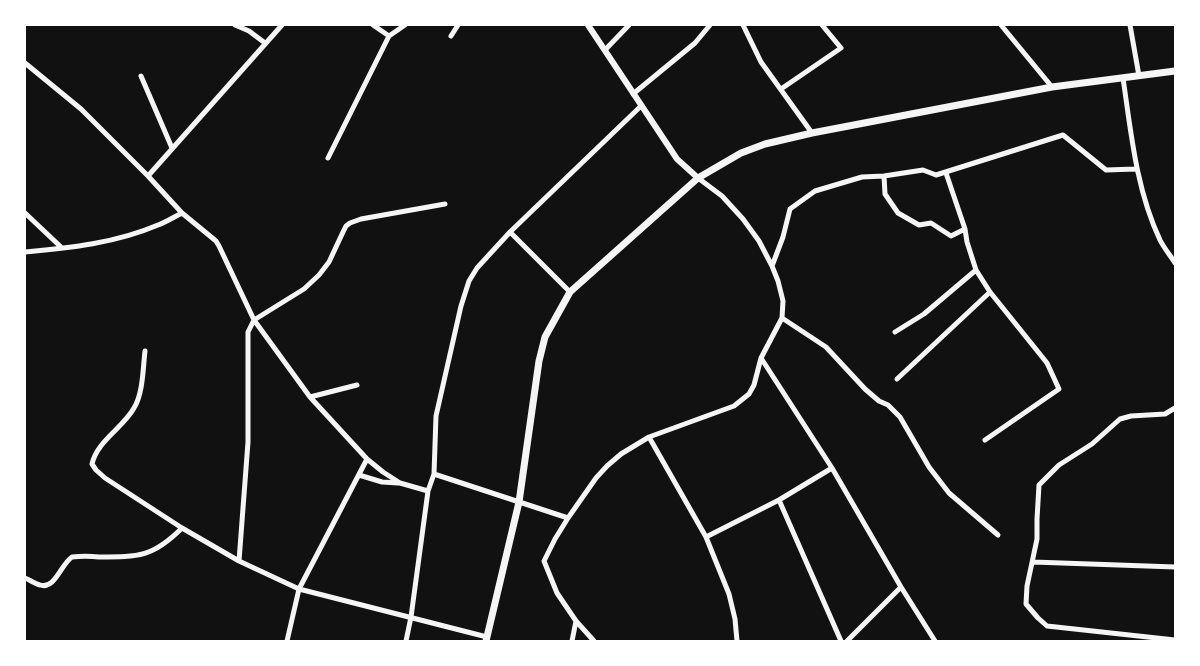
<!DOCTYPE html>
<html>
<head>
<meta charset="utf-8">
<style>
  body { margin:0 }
  #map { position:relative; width:1200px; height:666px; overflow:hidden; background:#111; font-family:Poppins,sans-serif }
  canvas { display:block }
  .frame { position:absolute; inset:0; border:26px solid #fff; pointer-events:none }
</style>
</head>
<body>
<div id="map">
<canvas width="1200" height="666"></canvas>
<div class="frame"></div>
</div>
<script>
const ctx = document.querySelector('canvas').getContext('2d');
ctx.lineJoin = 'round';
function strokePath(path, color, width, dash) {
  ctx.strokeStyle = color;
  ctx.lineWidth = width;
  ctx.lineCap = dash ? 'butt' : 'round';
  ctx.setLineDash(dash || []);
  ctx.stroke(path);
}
strokePath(new Path2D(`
  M 235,25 L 249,31 L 265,43
  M 373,25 L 389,36
  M 743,25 L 761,62 L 812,133
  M 1001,25 L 1052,87
  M 1130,25 L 1139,76
  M 451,36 L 458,25
  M 605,50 L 629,25
  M 25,63 L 81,109 L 148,176 L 182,213 L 216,241 L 219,246 L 254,320 L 310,397 L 356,447 L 367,459 L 383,472 L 400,483 L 428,491
  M 141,76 L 172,148
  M 1123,78 C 1131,132 1136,189 1160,240 C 1164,248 1170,255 1175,263
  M 781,89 L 841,48 L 822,25
  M 633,94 L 695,43 L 710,25
  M 328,158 L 389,36 L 405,25
  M 946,173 L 965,229 L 967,242 L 976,270 L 990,292 L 1047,363 L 1059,389 L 985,440
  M 148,176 L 282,25
  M 884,176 L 885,194 L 898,213 L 919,225 L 931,223 L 951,236 L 965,229
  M 25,213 L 62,248
  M 510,232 L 570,292
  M 25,252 C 70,248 116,243 158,225 C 166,222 174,217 182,213
  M 772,266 L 783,237 L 790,209 L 815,191 L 862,177 L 884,176 L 923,170 L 936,175 L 1063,135 L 1106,170 L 1136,169
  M 782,318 L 826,347 L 865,389 L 879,401 L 888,405 L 900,417 L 929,467 L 949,493 L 998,535
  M 895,332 L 924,314 L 976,270
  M 145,351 C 143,368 143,394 134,408 C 123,428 97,441 92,464 L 96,470 L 105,478 L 182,528 L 239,561 L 299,589 L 487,637
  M 761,358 L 832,468 L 901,587 L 935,641
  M 897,379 L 990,292
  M 310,397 L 357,385
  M 1175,408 L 1165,414 L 1131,416 L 1120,419 L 1092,444 L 1059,465 L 1039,485 L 1037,519 L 1037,539 L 1027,586 L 1026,604 L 1038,618 L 1047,626 L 1175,640
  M 649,437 L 706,537 L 729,594 L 735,619 L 737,641
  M 434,474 L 568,518
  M 359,475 L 382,482 L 398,483
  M 779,500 L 841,641
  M 706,537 L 779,500 L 832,468
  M 239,561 L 248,442 L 248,332 L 254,320 L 304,289 L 319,275 L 329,262 L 343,232 L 346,226 L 350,223 L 361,219 L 445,204
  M 1033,562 L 1175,567
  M 25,578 C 30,580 35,584 40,585 C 55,590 61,564 72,557 C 81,556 90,556 99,557 C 139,557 153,557 182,528
  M 287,641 L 299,589 L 367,459
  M 406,641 L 411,617 L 428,491 L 434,474 L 436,416 L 461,306 L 469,281 L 477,268 L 510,232 L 641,106
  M 572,641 L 576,621
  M 594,641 L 576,621 L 557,593 L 544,561 L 555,539 L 568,518 L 596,478 L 607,466 L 621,454 L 649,437 L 734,406 L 749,394 L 754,385 L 761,358 L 782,318 L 783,301 L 778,281 L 772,266 L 759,241 L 743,219 L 722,196 L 698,178
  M 847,641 L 901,587`), '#f5f5f5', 5);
strokePath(new Path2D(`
  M 588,25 L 677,159 L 698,178`), '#f5f5f5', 6);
strokePath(new Path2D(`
  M 486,641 L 519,502 L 539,361 L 545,337 L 570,292 L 698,178 L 741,153 L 765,144 L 812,133 L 1052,87 L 1175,71`), '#f5f5f5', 7);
</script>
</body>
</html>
